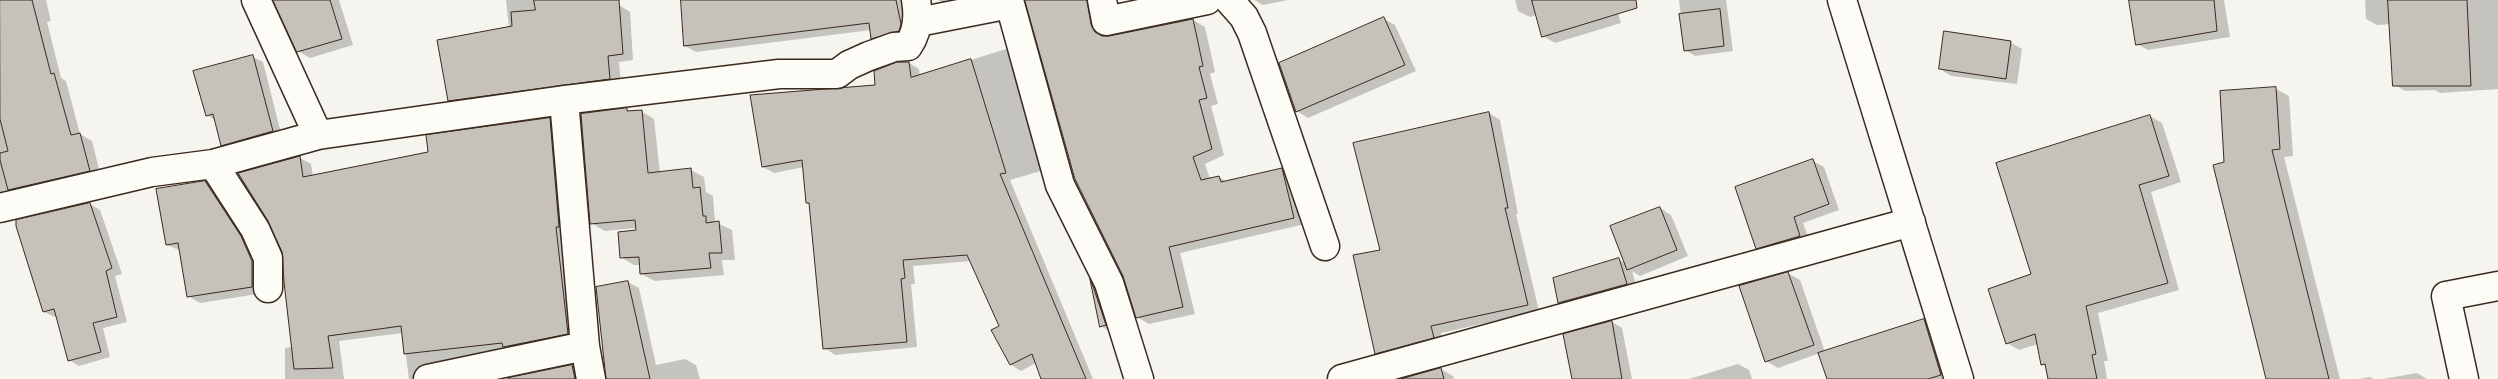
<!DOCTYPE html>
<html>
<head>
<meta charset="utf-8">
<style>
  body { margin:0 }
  canvas { display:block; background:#f5f4ee }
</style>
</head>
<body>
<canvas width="2498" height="379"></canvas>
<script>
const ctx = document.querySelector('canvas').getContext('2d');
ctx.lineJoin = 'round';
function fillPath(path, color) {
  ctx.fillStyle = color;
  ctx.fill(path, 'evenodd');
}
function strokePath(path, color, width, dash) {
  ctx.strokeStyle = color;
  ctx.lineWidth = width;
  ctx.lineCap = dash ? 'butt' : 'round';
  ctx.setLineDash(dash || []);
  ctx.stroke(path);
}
fillPath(new Path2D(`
  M 0,0 L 46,0 L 51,21 L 47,22 L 61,78 L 66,81 L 80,134 L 92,141 L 101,177 L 0,198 Z
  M 275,0 L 339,0 L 353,45 L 310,58 L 298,51 Z
  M 506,0 L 616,0 L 619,5 L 630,12 L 633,60 L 619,62 L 621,84 L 460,106 L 449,100 L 509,28 Z
  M 683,0 L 914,0 L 910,26 L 883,44 L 872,38 L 871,30 L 696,52 L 685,46 Z
  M 938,0 L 990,0 L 944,3 Z
  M 1254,0 L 1288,0 L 1263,5 Z
  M 1515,0 L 1614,0 L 1621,23 L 1555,43 L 1543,36 L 1537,15 L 1530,17 L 1518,11 Z
  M 1679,0 L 1726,0 L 1733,51 L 1695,56 L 1685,50 Z
  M 2130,0 L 2224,0 L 2230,37 L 2148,50 L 2137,44 Z
  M 2365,0 L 2498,0 L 2498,89 L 2440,93 L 2435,90 L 2405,91 L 2395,85 L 2391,24 L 2377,25 L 2366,19 Z
  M 1384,19 L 1395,25 L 1416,71 L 1308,118 L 1297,111 Z
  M 1193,20 L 1205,27 L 1215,72 L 1210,74 L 1218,104 L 1211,106 L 1224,155 L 1205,164 L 1210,179 L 1219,177 L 1227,182 L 1281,169 L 1294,176 L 1305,224 L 1180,253 L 1195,314 L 1149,324 L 1137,317 L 1124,276 L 1090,24 L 1102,31 L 1105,37 Z
  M 2010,42 L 2022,49 L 2017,84 L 1951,76 L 1940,69 Z
  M 1006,49 L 1016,55 L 1048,169 L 1010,180 L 1093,379 L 1043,379 L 1036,363 L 1021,371 L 1011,365 L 993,331 L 1001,326 L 971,261 L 913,266 L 915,284 L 911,284 L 917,347 L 835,355 L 825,348 L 810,205 L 807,203 L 804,167 L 774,173 L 763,167 L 909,63 L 919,69 L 920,76 Z
  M 253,57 L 263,62 L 282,137 L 232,150 L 222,145 L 215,120 L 207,115 Z
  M 2276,89 L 2289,96 L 2293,156 L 2284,157 L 2340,379 L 2267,379 L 2226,163 Z
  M 626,109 L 631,112 L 641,111 L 654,119 L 660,173 L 691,170 L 704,177 L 706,192 L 713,196 L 715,222 L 732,230 L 735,260 L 722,260 L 724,275 L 655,281 L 641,274 L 641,265 L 634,265 L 621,257 L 637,231 L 637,228 L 605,231 L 591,223 Z
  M 1489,113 L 1500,120 L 1518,214 L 1516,214 L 1539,311 L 1441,333 L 1444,344 L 1387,359 L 1376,353 L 1381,251 Z
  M 2150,116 L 2162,123 L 2181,182 L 2151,192 L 2179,290 L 2098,313 L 2108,361 L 2104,361 L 2107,379 L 2050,379 L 2047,367 L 2043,364 L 2038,344 L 2019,350 L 2007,343 L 2033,275 Z
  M 550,119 L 561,126 L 579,340 L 425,379 L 409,379 L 403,333 L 339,341 L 344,379 L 285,379 L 285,348 L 293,347 L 300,158 L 311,164 L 313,176 L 430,153 Z
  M 1813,161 L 1824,167 L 1839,210 L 1803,223 L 1810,242 L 1767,254 L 1757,248 Z
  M 205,182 L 217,189 L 253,244 L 264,293 L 200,303 L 188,296 L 181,251 L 167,245 Z
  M 90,204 L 100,210 L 122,274 L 115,276 L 127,322 L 103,328 L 110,357 L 79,366 L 69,360 L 58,316 L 55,317 L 44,312 L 16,222 Z
  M 1660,208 L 1671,215 L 1688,256 L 1640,276 L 1632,271 L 1638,291 L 1570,309 L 1559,303 L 1618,259 L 1626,264 Z
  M 1788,273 L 1800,280 L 1825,352 L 1924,320 L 1935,327 L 1952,379 L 1828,379 L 1820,353 L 1778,368 L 1766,361 Z
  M 628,282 L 639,288 L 656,365 L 685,359 L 696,365 L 700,379 L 607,379 L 597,288 Z
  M 1091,282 L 1101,287 L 1112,333 L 1101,326 Z
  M 1612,322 L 1622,328 L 1632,379 L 1573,379 Z
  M 1738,364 L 1749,370 L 1752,379 L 1689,379 Z
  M 572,366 L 584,372 L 585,379 L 510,379 Z
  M 1441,369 L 1453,376 L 1454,379 L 1405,379 Z
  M 2417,373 L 2427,379 L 2383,379 Z
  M 2370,377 L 2373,379 L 2359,379 Z`), '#0003');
const building = new Path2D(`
  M 0,0 L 32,0 L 51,74 L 54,73 L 71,135 L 80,133 L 90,171 L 8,190 L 0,160 L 0,153 L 8,151 L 0,119 Z
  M 273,0 L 330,0 L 342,39 L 297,52 Z
  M 534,0 L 619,0 L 623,54 L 608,56 L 610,79 L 448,101 L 437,40 L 512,26 L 511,12 L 535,10 Z
  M 681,0 L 896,0 L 901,24 L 899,31 L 871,39 L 869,23 L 684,46 Z
  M 1025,0 L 1087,0 L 1091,24 L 1095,32 L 1102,36 L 1109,36 L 1193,19 L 1203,66 L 1199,67 L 1207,98 L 1199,100 L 1212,149 L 1193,157 L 1201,180 L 1219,176 L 1221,182 L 1282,168 L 1294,218 L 1169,247 L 1183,307 L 1136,318 L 1123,276 L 1075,179 Z
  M 1532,0 L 1636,0 L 1637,8 L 1542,37 Z
  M 2129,0 L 2214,0 L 2217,31 L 2136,45 Z
  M 2388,0 L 2467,0 L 2471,86 L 2393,86 Z
  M 1720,9 L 1724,46 L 1684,51 L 1679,14 Z
  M 1384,17 L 1405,65 L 1296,112 L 1279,63 Z
  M 1944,31 L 2011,41 L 2006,79 L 1939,69 Z
  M 253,55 L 273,131 L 221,146 L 213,114 L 206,116 L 193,71 Z
  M 971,59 L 1006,173 L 1000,174 L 1086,379 L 1041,379 L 1032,354 L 1010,365 L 991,330 L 999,326 L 967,255 L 903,260 L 905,278 L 901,279 L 907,342 L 823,349 L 809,203 L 806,203 L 802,160 L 762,167 L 750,95 L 875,85 L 874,71 L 897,62 L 909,62 L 911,77 Z
  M 2276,87 L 2280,149 L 2272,150 L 2329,379 L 2266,379 L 2213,165 L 2224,162 L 2220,91 Z
  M 627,108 L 627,111 L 642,110 L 648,173 L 691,168 L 693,188 L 700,187 L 703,216 L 706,216 L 706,223 L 719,221 L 722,253 L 709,253 L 711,268 L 640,274 L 639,257 L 620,258 L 618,232 L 636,230 L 635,220 L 590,224 L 581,114 Z
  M 1489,112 L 1508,208 L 1505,208 L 1528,305 L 1431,326 L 1434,338 L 1375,354 L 1353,255 L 1380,250 L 1353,143 Z
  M 2150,115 L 2169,176 L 2139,185 L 2168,283 L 2086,306 L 2096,354 L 2092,355 L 2097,379 L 2048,379 L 2045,364 L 2041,365 L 2035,334 L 2006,344 L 1988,289 L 2031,274 L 1996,163 Z
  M 550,118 L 559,227 L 556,227 L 568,334 L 503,347 L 502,343 L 404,354 L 401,326 L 328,336 L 333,368 L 294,369 L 284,282 L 282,252 L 268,221 L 238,173 L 300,156 L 303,177 L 428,152 L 426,135 Z
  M 1813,159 L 1829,204 L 1794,217 L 1800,236 L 1756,249 L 1735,187 Z
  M 205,181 L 241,236 L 252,261 L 252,287 L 187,297 L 178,243 L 166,245 L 156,189 Z
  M 90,203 L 112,268 L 106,271 L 117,317 L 93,323 L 101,352 L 68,361 L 54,309 L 43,312 L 16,226 L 16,220 Z
  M 1660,207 L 1677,250 L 1627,270 L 1610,226 Z
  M 1619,258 L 1627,284 L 1558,303 L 1553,278 Z
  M 1788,272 L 1814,345 L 1765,362 L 1739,286 Z
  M 1090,279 L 1094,289 L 1106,325 L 1100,327 Z
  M 628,281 L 650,379 L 606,379 L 596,287 Z
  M 1924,319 L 1941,375 L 1928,379 L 1827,379 L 1818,353 Z
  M 1612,321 L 1622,379 L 1572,379 L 1563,334 Z
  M 572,365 L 575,379 L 508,379 L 508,378 Z
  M 1441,368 L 1444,379 L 1401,379 Z`);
fillPath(building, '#c7c1bb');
strokePath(building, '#3b2a1e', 1);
const minor = new Path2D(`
  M 256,0 L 318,135
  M 1102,0 L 1106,21 L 1207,0
  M 1229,0 L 1244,17 L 1252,33 L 1325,246
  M 1842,0 L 1959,379
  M 1010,4 L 1060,185 L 1109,283 L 1139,379
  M 918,22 L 1010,4 L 1009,0
  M 564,100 L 585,346 L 591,379
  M 213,164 L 255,229 L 268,258 L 268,288
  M 0,208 L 152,172 L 213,164 L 318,135 L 564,100 L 779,74 L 837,74 L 849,65 L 869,56 L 894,47 L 908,46 C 918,32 919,17 916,0
  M 428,379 L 585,346
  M 1342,379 L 1911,222
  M 2464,379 L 2446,296 L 2498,286`);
strokePath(minor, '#3b2a1e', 31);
strokePath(minor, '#fdfcf7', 28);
</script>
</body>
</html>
